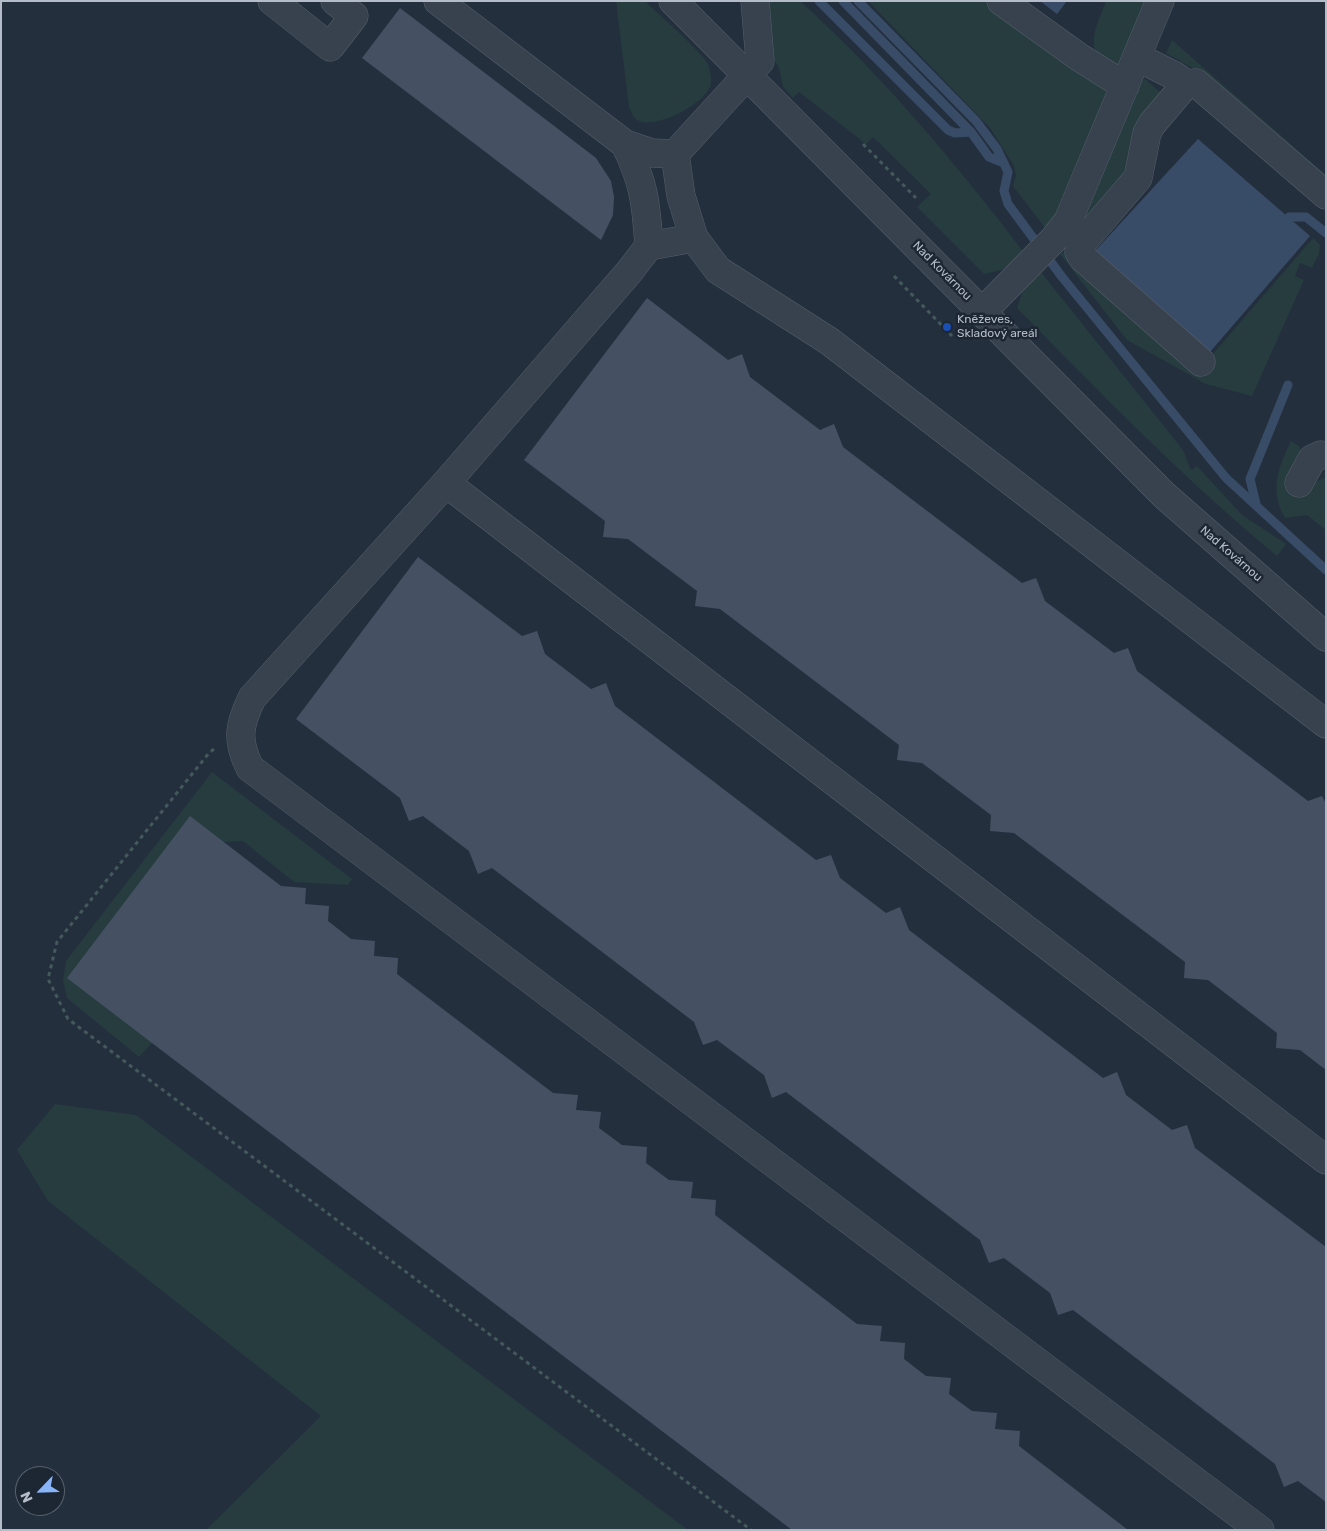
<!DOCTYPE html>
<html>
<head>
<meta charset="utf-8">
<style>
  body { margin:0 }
  #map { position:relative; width:1327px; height:1531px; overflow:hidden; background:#242f3e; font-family:Rubik,sans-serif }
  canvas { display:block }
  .frame { position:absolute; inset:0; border:2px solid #b4bcc9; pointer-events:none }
  .north { position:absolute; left:15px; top:1466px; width:50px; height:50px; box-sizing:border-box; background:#1d2633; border:1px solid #59626f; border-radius:50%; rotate:246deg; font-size:14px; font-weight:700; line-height:20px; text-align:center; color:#b4bcc9 }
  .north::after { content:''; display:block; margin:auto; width:18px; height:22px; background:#8ab4f8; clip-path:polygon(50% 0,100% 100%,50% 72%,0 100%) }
</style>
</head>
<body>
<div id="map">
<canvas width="1327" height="1531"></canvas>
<div class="frame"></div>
<div class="north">N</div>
</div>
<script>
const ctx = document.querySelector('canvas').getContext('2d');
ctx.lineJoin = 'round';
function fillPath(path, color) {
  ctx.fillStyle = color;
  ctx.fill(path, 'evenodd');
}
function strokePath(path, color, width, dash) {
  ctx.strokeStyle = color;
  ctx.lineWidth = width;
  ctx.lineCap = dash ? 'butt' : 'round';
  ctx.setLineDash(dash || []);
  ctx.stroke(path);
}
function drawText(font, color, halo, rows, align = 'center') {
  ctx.font = font + ' Rubik,sans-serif';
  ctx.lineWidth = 5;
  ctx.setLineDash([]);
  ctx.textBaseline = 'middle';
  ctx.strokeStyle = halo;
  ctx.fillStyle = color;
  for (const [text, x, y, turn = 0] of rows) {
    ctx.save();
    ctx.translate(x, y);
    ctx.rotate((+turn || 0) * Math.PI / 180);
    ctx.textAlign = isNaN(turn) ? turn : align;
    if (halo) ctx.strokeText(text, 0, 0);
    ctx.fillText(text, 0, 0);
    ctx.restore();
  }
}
fillPath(new Path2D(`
  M 616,1 L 645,1 C 659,15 700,50 708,64 C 710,70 713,80 710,87 C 702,105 656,130 637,120 C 633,117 631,112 629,107 Z
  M 766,1 L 800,1 C 884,77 957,165 1026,255 L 1001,270 L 984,274 L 917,207 L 931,194 L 873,137 L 866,144 L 799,92 L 793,98 L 783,87 L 779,68 L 772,56 Z
  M 868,1 L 986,1 L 1105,85 L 1109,93 L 1049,233 L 1013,186 L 1016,176 L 1014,166 L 990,128 Z
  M 1106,1 L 1148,1 L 1122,63 L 1117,66 C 1111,63 1103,60 1099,56 C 1086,42 1101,16 1106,1 Z
  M 1172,40 L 1326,175 L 1326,183 L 1196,70 L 1166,53 Z
  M 1145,79 L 1166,97 L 1133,167 L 1082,229 L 1082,210 L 1140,81 Z
  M 1313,238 L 1320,245 L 1319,253 L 1312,268 L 1300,263 L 1295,276 L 1304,280 L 1252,396 L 1206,384 L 1127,340 L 1060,254 L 1067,250 L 1200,369 Z
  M 1036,266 L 1183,450 L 1191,470 L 1197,466 L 1242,515 L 1286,544 L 1277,556 C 1185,480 1101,394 1017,308 L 1026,281 Z
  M 1291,441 L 1299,446 L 1302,452 L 1288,485 L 1307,495 L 1313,483 L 1326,477 L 1326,530 L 1307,515 L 1285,518 C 1269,490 1278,468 1291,441 Z
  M 212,772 L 352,879 L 348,885 L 294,882 L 243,841 L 223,842 L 152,1043 L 139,1057 L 67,998 L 63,980 L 66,961 Z
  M 55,1104 L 136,1115 L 688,1530 L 206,1530 L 321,1416 L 48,1201 L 17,1150 Z`), '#263c3f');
fillPath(new Path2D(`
  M 1040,1 L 1067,1 L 1057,14 Z
  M 1198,139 L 1310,236 L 1210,352 L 1095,251 Z`), '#394c67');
strokePath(new Path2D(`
  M 819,1 L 948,130 L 955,133 L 971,132
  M 843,1 L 971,132 L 989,157 L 1004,163
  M 858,1 L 976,121 L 997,149 L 1008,172 L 1004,191 L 1008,204 L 1062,277 L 1226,478 L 1326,570
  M 1289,217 L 1306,217 L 1326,233
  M 1256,504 L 1250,479 L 1288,385`), '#394c67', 9);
fillPath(new Path2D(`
  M 400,8 L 596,158 L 611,181 L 614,197 L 613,215 L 601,240 L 362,58 Z
  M 647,298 L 728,360 L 742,354 L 750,377 L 820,430 L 834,424 L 843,447 L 1022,583 L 1036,578 L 1045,601 L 1114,653 L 1128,648 L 1137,671 L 1308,801 L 1322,796 L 1326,804 L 1326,1070 L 1300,1050 L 1276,1048 L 1277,1033 L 1208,980 L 1184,978 L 1185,962 L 1014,833 L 990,831 L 991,815 L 922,763 L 897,760 L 899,745 L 720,609 L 695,606 L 697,591 L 628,539 L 603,537 L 605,521 L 524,460 Z
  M 418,557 L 522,636 L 537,631 L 545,654 L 591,689 L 606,683 L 615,706 L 816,860 L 831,855 L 840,878 L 886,913 L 900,907 L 909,930 L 1103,1078 L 1117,1072 L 1126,1095 L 1172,1130 L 1187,1125 L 1195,1148 L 1326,1247 L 1326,1502 L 1298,1481 L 1284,1487 L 1275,1464 L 1073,1310 L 1058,1315 L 1050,1293 L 1004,1258 L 989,1263 L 980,1240 L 786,1092 L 772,1098 L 764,1075 L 717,1040 L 703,1045 L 694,1022 L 492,868 L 478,874 L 469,851 L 423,816 L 409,821 L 400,798 L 296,719 Z
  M 190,816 L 281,886 L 306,888 L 305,904 L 329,906 L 328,921 L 351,939 L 375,941 L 374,956 L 398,958 L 397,974 L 553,1093 L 578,1095 L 576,1110 L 601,1112 L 599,1128 L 622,1145 L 647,1147 L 646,1163 L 669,1180 L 693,1182 L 691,1198 L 716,1200 L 715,1215 L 857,1324 L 882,1326 L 880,1341 L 905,1343 L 904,1359 L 926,1376 L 951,1378 L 949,1394 L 972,1411 L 997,1413 L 995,1429 L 1020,1431 L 1019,1446 L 1128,1530 L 792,1530 L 152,1043 L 67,978 Z`), '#455162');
const minor = new Path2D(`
  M 272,1 L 330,47 L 354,16 L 335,1
  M 438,1 L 625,144 L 652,153 L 675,154 L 760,61 L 755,1
  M 673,1 L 1164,495 L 1326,637
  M 1001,1 L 1079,57 L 1125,86
  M 1137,57 L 1175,76 L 1186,84
  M 625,144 C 644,183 646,202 649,246
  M 675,154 L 681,196 L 694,238 L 718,270 L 829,341 L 1326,724
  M 694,238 L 649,246 L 629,272 L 446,483 L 252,698 C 239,725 236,740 250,768 L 1260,1530
  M 982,312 L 1054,239 L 1068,221 L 1160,1
  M 1201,362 L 1083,258 L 1079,252 L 1082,243 L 1138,178 L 1147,133 L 1152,124 L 1186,84 L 1196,83 L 1326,195
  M 446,483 L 1326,1160
  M 1299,483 L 1312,459 L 1321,455`);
strokePath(minor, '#565f6c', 29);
strokePath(new Path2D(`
  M 863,144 L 916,198
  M 894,276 L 952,336
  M 214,749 L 209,753 L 57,942 L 48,979 L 68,1019 L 751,1530`), '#44595c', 3, [4, 4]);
strokePath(minor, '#38414e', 28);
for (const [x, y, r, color] of [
  [947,327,5,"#1a4fb4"]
]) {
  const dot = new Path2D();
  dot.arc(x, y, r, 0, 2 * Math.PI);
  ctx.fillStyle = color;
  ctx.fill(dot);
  strokePath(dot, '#1d2633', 2);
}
drawText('12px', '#b4bcc9', '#1d2633', [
  ["Nad Kovárnou",942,271,45],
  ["Nad Kovárnou",1231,554,41]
]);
drawText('12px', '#b4bcc9', '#1d2633', [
  ["Kněževes,",957,320],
  ["Skladový areál",957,334]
], 'left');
</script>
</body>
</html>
